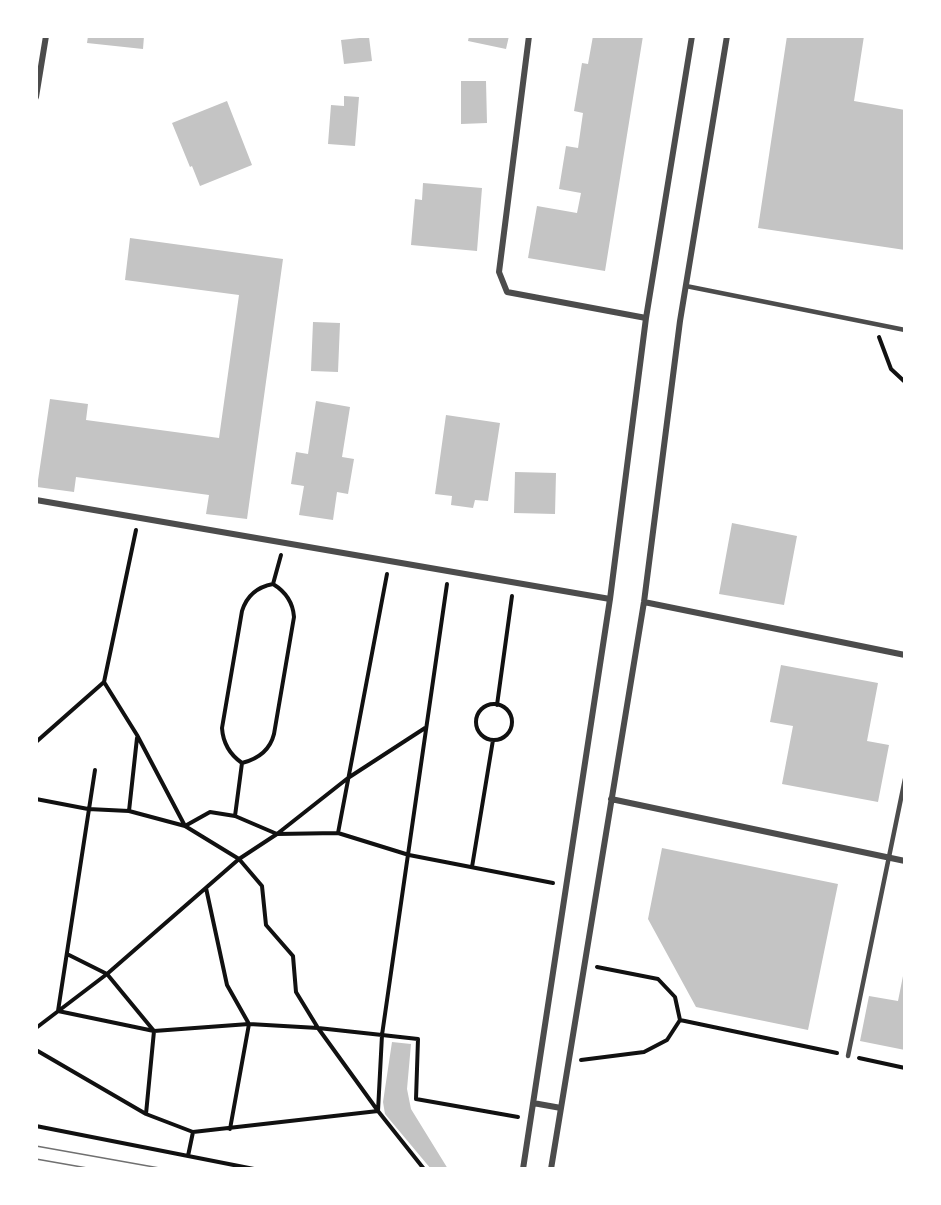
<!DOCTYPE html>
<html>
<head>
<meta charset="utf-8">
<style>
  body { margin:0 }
  #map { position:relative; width:941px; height:1205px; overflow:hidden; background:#fff; font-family:"Crimson Pro",serif }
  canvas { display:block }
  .frame { position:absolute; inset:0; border:38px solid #fff; pointer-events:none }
</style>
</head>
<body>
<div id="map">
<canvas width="941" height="1205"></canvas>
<div class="frame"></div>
</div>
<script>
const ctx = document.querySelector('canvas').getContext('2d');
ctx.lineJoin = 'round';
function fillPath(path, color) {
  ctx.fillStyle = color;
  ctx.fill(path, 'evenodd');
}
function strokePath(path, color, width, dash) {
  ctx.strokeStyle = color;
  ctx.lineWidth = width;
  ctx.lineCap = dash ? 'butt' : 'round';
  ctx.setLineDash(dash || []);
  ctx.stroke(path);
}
fillPath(new Path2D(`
  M 88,36 L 144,36 L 143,49 L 87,43 Z
  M 469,36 L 509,36 L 506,49 L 468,41 Z
  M 593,36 L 643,36 L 605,271 L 528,258 L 537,206 L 577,213 L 581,193 L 559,189 L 566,146 L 578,148 L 583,113 L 574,111 L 582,63 L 588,64 Z
  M 787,36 L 864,36 L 854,101 L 905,110 L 905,250 L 758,228 Z
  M 369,37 L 372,61 L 344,64 L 341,40 Z
  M 461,81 L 486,81 L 487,123 L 461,124 Z
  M 344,96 L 359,97 L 355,146 L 328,144 L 331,105 L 344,106 Z
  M 227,101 L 252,165 L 200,186 L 192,166 L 190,167 L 172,123 Z
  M 423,183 L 482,188 L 477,251 L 411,245 L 415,199 L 422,200 Z
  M 130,238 L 283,259 L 247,519 L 206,514 L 209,495 L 76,477 L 74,492 L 37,487 L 50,399 L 88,404 L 86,420 L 219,438 L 239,295 L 125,280 Z
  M 313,322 L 340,323 L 338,372 L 311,371 Z
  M 316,401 L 350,407 L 342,457 L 354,459 L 348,494 L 337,492 L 333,520 L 299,515 L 304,486 L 291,484 L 296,452 L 308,454 Z
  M 446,415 L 500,423 L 488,501 L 475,500 L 473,508 L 451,505 L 452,496 L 435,494 Z
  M 515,472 L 556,473 L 555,514 L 514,513 Z
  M 732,523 L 797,536 L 784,605 L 719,594 Z
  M 781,665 L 878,683 L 867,741 L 889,745 L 878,802 L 782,784 L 793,726 L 770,722 Z
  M 662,848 L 838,884 L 808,1030 L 696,1007 L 648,919 Z
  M 904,971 L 905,1050 L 860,1041 L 869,996 L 898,1001 Z
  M 392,1042 L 411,1044 L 407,1089 L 411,1109 L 448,1169 L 431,1169 L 385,1114 L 383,1102 Z`), '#c4c4c4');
strokePath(new Path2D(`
  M 879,337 L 891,369 L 905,382
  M 273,584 C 286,592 293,602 294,617 L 274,734 C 270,750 258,759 242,763 C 229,754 223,743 222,728 L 242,611 C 247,595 257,587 273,584 Z
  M 273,584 L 281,555
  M 447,584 L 382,1035 L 418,1039 L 416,1099 L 518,1117
  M476 722a18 18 0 1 1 36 0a18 18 0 1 1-36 0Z
  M 497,705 L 512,596
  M 36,742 L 104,682 L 136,530
  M 95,770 L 58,1011 L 154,1031 L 249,1024 L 318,1028 L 382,1035 L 378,1111 L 424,1169
  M 36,799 L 88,809 L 129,811 L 185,826 L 210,812 L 235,816 L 277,834 L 338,833 L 409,855 L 553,883
  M 129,811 L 137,738
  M 235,816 L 242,763
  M 338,833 L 387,574
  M 472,867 L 493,740
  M 206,888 L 227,985 L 249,1024 L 230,1129
  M 67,954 L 107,974 L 154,1031 L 146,1114
  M 597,967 L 658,979 L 675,997 L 680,1020 L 837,1053
  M 36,1028 L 107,974 L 239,859 L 277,834 L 348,778 L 425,728
  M 36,1050 L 146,1114 L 193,1132 L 378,1111 L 318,1028 L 296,992 L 293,956 L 266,925 L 262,886 L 239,859 L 185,826 L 137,735 L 104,682
  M 859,1058 L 905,1068
  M 581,1060 L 644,1052 L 667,1040 L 680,1020
  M 36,1126 L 254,1169
  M 188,1156 L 193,1132`), '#111', 4);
strokePath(new Path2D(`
  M 686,286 L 905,330
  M 848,1056 L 905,779`), '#4c4c4c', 4.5);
strokePath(new Path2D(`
  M 529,36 L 499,272 L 507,292 L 646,318
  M 36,97 L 46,36
  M 36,500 L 610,599
  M 644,602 L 905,655
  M 611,799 L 905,861
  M 533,1103 L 561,1108
  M 523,1169 L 610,599 L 646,318 L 692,36
  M 551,1169 L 644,602 L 680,321 L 727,36`), '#4c4c4c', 6);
strokePath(new Path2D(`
  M 36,1146 L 165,1169
  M 36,1159 L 93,1169`), '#707070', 1.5);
</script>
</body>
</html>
